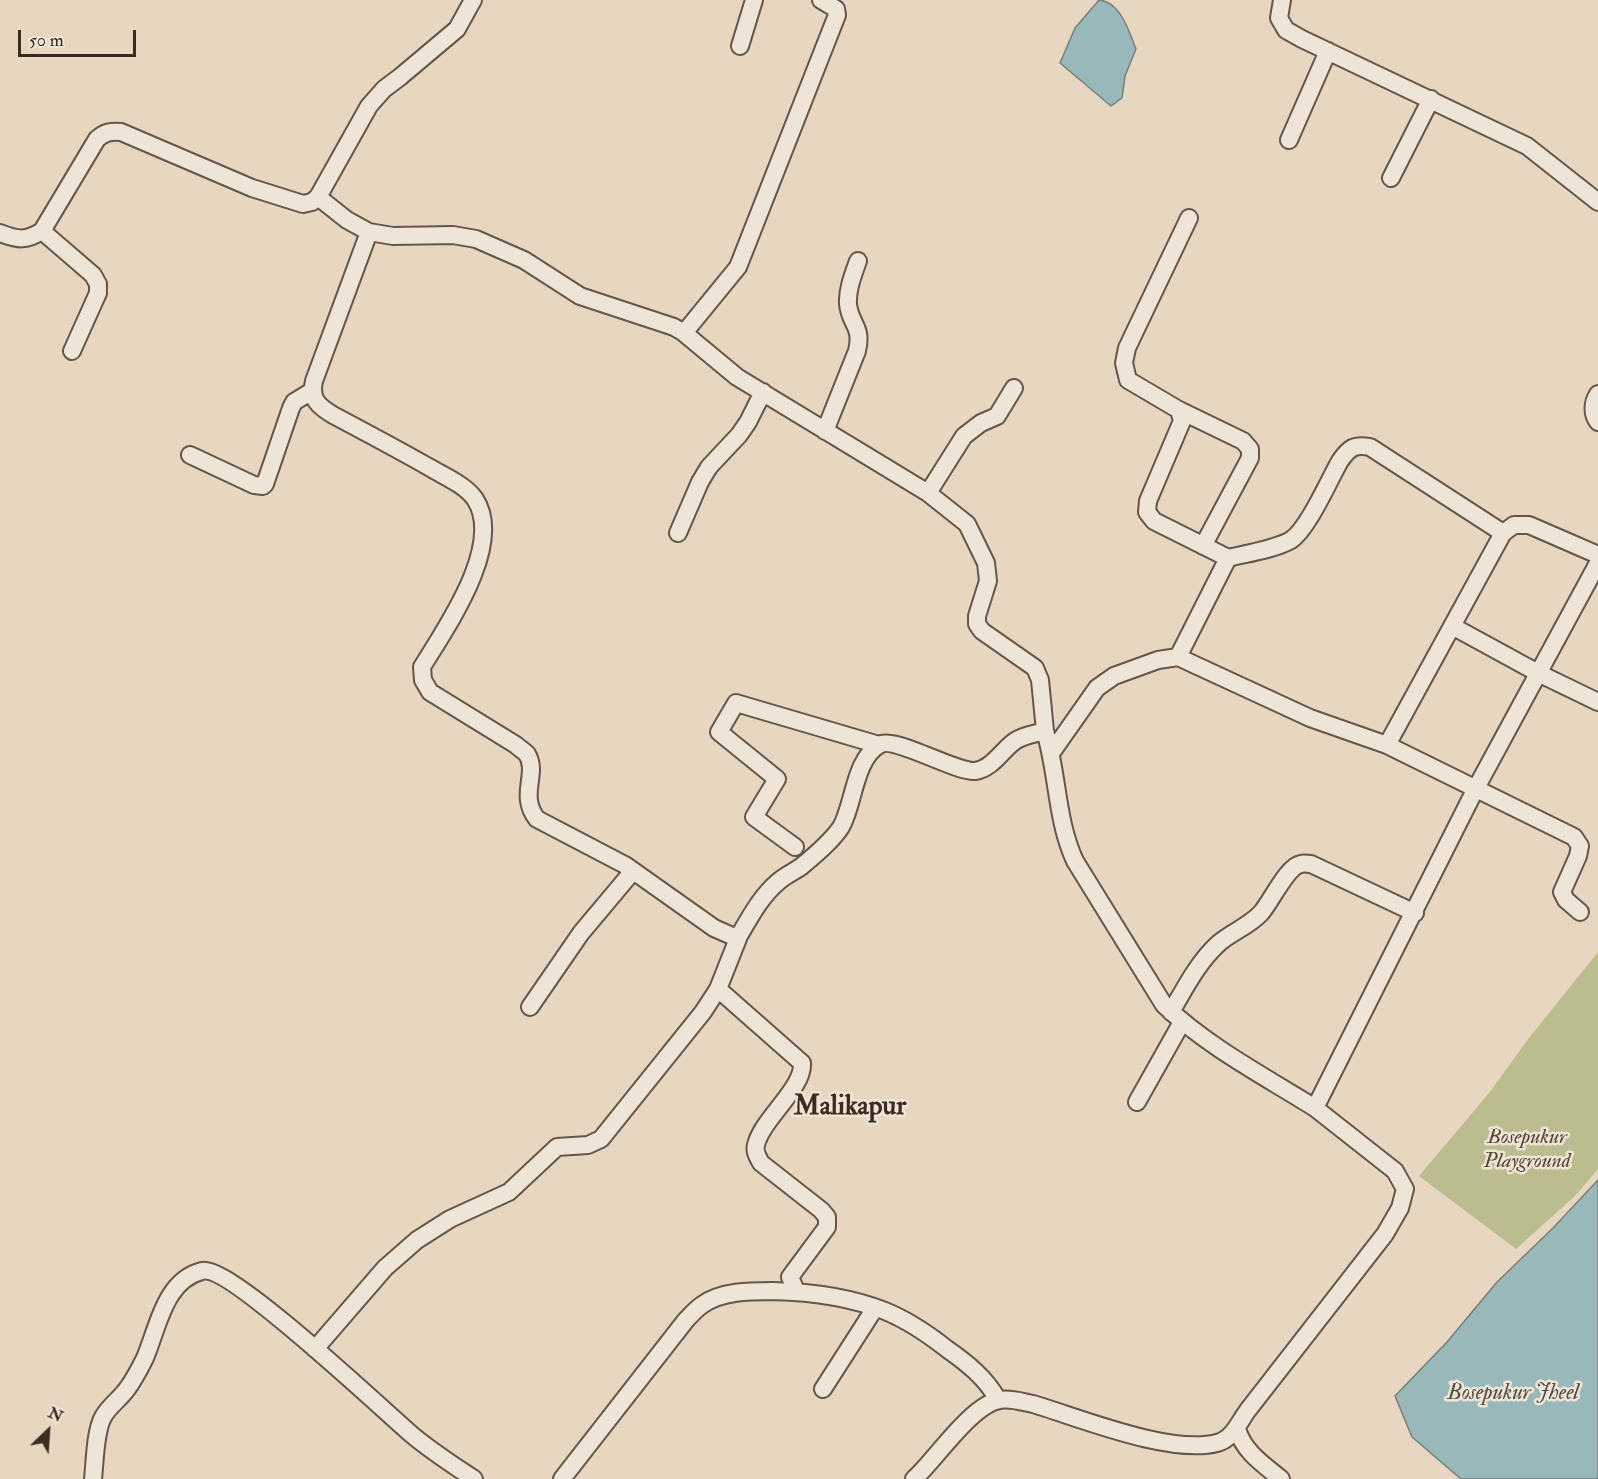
<!DOCTYPE html>
<html>
<head>
<meta charset="utf-8">
<style>
  body { margin:0 }
  #map { position:relative; width:1598px; height:1479px; overflow:hidden; background:#e7d7c0; font-family:"IM FELL Double Pica",serif }
  canvas { display:block }
  .north { position:absolute; left:18px; top:1401px; width:60px; height:60px; -webkit-text-stroke:4px #efe5d6; paint-order:stroke; rotate:25deg; font-size:16px; font-weight:700; line-height:24px; text-align:center; color:#3b2b20 }
  .north::after { content:''; display:block; margin:auto; width:21px; height:27px; background:#3b2b20; clip-path:polygon(50% 0,100% 100%,50% 72%,0 100%) }
  .scale { position:absolute; left:18px; top:30px; width:118px; height:27px; box-sizing:border-box; border:3px solid #3b2b20; border-top:0; padding-left:8px; font-size:18px; line-height:21px; white-space:nowrap; color:#3b2b20; -webkit-text-stroke:4px #efe5d6; paint-order:stroke }
</style>
</head>
<body>
<div id="map">
<canvas width="1598" height="1479"></canvas>
<div class="north">N</div>
<div class="scale">50 m</div>
</div>
<script>
const ctx = document.querySelector('canvas').getContext('2d');
ctx.lineJoin = 'round';
function fillPath(path, color) {
  ctx.fillStyle = color;
  ctx.fill(path, 'evenodd');
}
function strokePath(path, color, width, dash) {
  ctx.strokeStyle = color;
  ctx.lineWidth = width;
  ctx.lineCap = dash ? 'butt' : 'round';
  ctx.setLineDash(dash || []);
  ctx.stroke(path);
}
function drawText(font, color, halo, rows, align = 'center') {
  ctx.font = font + ' "IM FELL Double Pica",serif';
  ctx.lineWidth = 5;
  ctx.setLineDash([]);
  ctx.textBaseline = 'middle';
  ctx.strokeStyle = halo;
  ctx.fillStyle = color;
  for (const [text, x, y, turn = 0] of rows) {
    ctx.save();
    ctx.translate(x, y);
    ctx.rotate((+turn || 0) * Math.PI / 180);
    ctx.textAlign = isNaN(turn) ? turn : align;
    if (halo) ctx.strokeText(text, 0, 0);
    ctx.fillText(text, 0, 0);
    ctx.restore();
  }
}
fillPath(new Path2D(`
  M 1598,952 L 1598,1169 L 1575,1196 L 1516,1249 L 1419,1176 L 1489,1093 L 1529,1038 Z`), '#bcbd8e');
const water = new Path2D(`
  M 1099,0 C 1121,2 1129,32 1136,49 L 1125,76 L 1122,98 L 1111,106 L 1060,63 L 1075,28 Z
  M 1598,1180 L 1598,1479 L 1461,1479 L 1412,1437 L 1395,1396 L 1447,1342 L 1497,1282 L 1553,1228 Z`);
fillPath(water, '#98b8ba');
strokePath(water, '#73807c', 1.5);
const minor = new Path2D(`
  M 1282,0 L 1279,18 L 1286,30 L 1302,39 L 1527,146 L 1598,202
  M 740,46 L 754,0
  M 1289,140 L 1328,51
  M 1391,178 L 1431,99
  M 318,197 L 347,220 L 369,232 L 314,381 C 310,399 318,406 333,415 C 367,433 401,451 434,470 C 448,478 466,486 475,499 C 505,545 445,629 422,667 L 423,680 L 430,692 L 516,745 C 519,748 524,751 527,754 C 539,774 518,795 537,819 L 625,865 L 714,928 L 732,936 L 739,936 C 750,917 761,896 779,881 C 786,875 795,871 802,866 C 815,855 832,841 841,827 C 854,805 854,760 879,745 C 893,735 954,772 975,771 C 992,769 1002,750 1015,741 C 1024,735 1035,734 1045,731 C 1058,774 1056,820 1075,861 L 1164,1005 C 1208,1047 1264,1076 1315,1108
  M 1189,218 L 1127,348 L 1124,363 L 1128,380 L 1179,410 L 1182,421 L 1148,501 L 1147,512 L 1154,521 L 1228,558 C 1248,553 1273,550 1291,540 C 1308,529 1329,480 1340,461 C 1349,448 1354,444 1370,447 L 1503,533
  M 42,231 L 93,275 L 98,284 L 98,293 L 72,351
  M 369,232 L 393,236 L 453,235 L 476,239 L 524,260 L 580,296 L 674,327 L 684,333 L 737,377 L 928,493 L 967,524 L 986,563 L 988,581 L 977,616 L 977,624 L 982,631 L 1035,668 L 1040,680 L 1045,731
  M 0,233 C 18,240 26,241 42,231 L 97,139 C 105,132 111,131 121,132 L 252,188 L 303,204 L 312,202 L 318,197 L 369,106 L 384,89 L 400,77 L 457,29 L 473,0
  M 684,333 L 738,267 L 837,15 L 836,9 L 821,0
  M 1598,394 C 1592,403 1592,414 1598,422
  M 1179,410 L 1243,441 L 1250,449 L 1250,458 L 1203,546
  M 825,431 L 857,351 C 863,326 850,325 848,304 C 847,290 853,275 858,261
  M 190,455 L 254,485 L 263,486 L 265,484 L 291,408 L 294,402 L 312,391
  M 928,493 L 964,436 L 981,423 L 997,416 L 1014,388
  M 678,533 L 700,482 L 709,467 L 739,435 L 748,422 L 763,392
  M 1452,626 L 1538,673 L 1598,702
  M 1178,657 L 1228,558
  M 1387,745 L 1503,533 L 1514,525 L 1529,525 L 1598,555
  M 1052,752 L 1097,688 L 1114,676 L 1158,660 L 1178,657 L 1310,718 L 1387,745 L 1574,837 L 1580,846 L 1578,856 L 1562,892 L 1566,900 L 1580,912
  M 795,847 L 754,817 L 777,779 L 719,732 L 736,703 L 879,745
  M 718,989 L 802,1063 C 804,1088 762,1119 756,1145 C 754,1152 758,1157 761,1163 L 821,1210 L 827,1217 L 827,1227 L 790,1277 L 796,1291
  M 530,1007 L 581,933 L 633,871
  M 1171,1012 C 1185,988 1198,962 1219,943 C 1232,932 1249,926 1261,913 C 1271,902 1287,866 1301,864 C 1304,863 1308,864 1311,864 L 1415,913
  M 1137,1102 L 1182,1022
  M 315,1349 L 385,1268 L 417,1240 L 450,1219 L 509,1192 L 557,1147 L 588,1145 L 601,1139 L 703,1012 L 718,989 L 739,936
  M 823,1389 L 875,1308
  M 1237,1429 C 1244,1452 1263,1464 1281,1479
  M 93,1479 C 95,1461 95,1432 103,1417 C 109,1406 120,1399 127,1389 C 134,1380 140,1368 145,1358 C 158,1327 165,1280 202,1271 C 229,1264 383,1410 411,1434 C 431,1451 453,1465 474,1479
  M 562,1479 L 686,1320 C 691,1315 696,1309 702,1305 C 721,1291 750,1291 773,1291 C 810,1292 850,1297 885,1311 C 907,1320 928,1334 947,1349 C 967,1363 986,1378 998,1400
  M 914,1479 C 936,1459 972,1404 1000,1400 C 1011,1398 1022,1402 1033,1404 C 1080,1418 1170,1455 1217,1443 C 1233,1439 1239,1422 1248,1410 L 1385,1234 L 1400,1208 L 1405,1189 L 1395,1171 L 1315,1108 L 1475,790 L 1598,563`);
strokePath(minor, '#665648', 20);
strokePath(minor, '#efe5d6', 16);
drawText('italic 21px', '#554836', '#efe5d6', [
  ["Bosepukur",1527,1138],
  ["Playground",1527,1162]
]);
drawText('italic 22px', '#524e46', '#efe5d6', [
  ["Bosepukur Jheel",1513,1394]
]);
drawText('bold 27px', '#3b2b20', '#efe5d6', [
  ["Malikapur",850,1108]
]);
</script>
</body>
</html>
